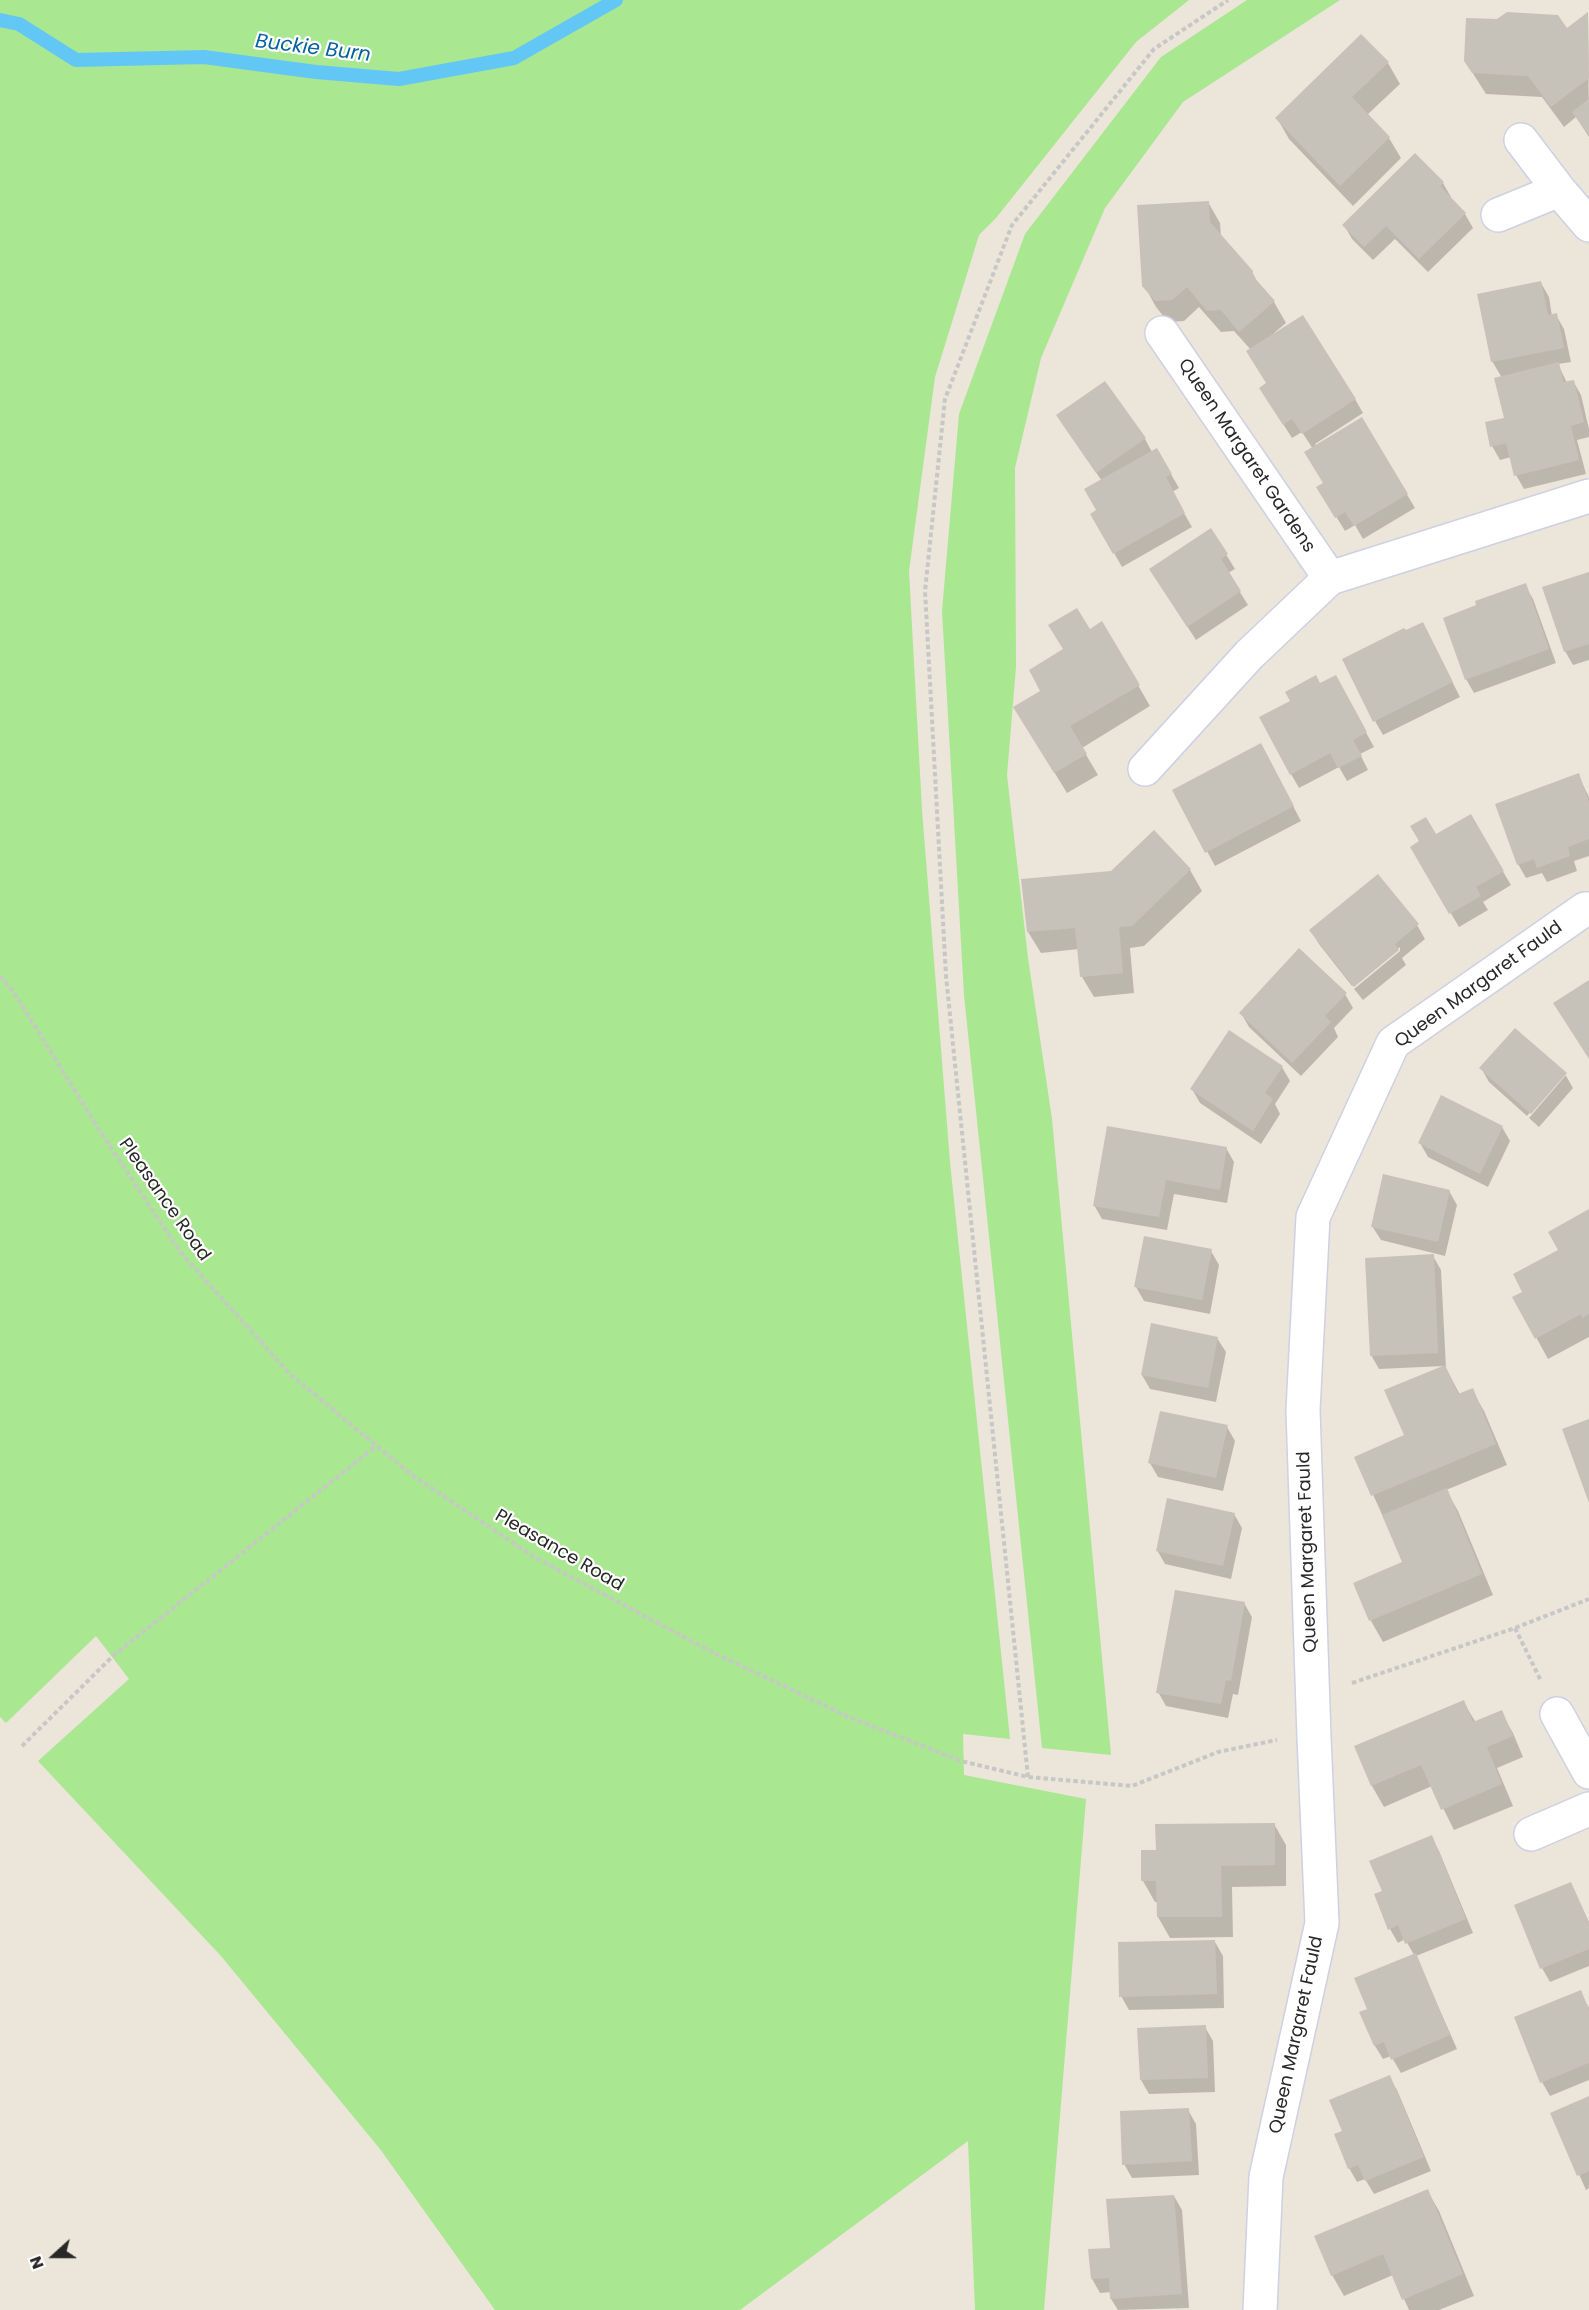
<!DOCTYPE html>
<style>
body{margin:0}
#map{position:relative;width:1589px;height:2310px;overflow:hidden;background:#ece5d9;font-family:Poppins,sans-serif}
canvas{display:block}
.north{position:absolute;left:24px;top:2226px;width:60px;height:60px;-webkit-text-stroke:4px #fff;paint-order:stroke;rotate:249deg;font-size:16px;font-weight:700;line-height:24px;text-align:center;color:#282828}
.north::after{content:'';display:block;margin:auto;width:21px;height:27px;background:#282828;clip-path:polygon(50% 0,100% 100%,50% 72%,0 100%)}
</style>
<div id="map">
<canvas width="1589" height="2310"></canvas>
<div class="north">N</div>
</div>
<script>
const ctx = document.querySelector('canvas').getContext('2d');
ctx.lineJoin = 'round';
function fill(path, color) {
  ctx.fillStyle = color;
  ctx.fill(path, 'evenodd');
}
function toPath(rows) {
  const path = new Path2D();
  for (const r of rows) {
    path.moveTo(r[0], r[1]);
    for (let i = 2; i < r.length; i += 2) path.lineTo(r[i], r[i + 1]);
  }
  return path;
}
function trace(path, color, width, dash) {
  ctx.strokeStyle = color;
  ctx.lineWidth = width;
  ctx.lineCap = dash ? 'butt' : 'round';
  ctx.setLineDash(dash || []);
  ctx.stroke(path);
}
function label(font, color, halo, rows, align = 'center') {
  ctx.font = font + ' Poppins,sans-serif';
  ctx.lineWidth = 4.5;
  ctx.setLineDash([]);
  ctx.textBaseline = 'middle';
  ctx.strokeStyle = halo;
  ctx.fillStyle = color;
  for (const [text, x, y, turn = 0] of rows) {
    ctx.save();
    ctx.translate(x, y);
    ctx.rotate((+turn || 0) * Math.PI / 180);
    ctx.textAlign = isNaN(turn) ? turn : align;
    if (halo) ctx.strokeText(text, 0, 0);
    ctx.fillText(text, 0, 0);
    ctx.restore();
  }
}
const green = toPath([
 [0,0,1189,0,1136,42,996,218,979,235,935,377,909,571,922,810,950,1162,1010,1739,963,1734,964,1775,1086,1799,1044,2310,975,2310,968,2141,740,2310,495,2310,380,2149,221,1956,38,1761,129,1679,96,1636,6,1723,0,1717],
 [1247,0,1340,0,1183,102,1105,208,1041,358,1015,468,1016,667,1007,775,1028,958,1052,1119,1111,1755,1042,1748,964,995,942,611,959,414,1025,234,1161,57]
]);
const shadow = toPath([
 [1588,14,1589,137,1576,117,1564,127,1542,97,1486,94,1465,61,1567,30],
 [1361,36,1388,63,1400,84,1367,115,1389,138,1401,158,1353,206,1289,139,1277,118],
 [1415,155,1443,183,1451,197,1450,198,1465,214,1473,228,1428,272,1395,239,1373,260,1352,239,1344,225],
 [1208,202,1220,223,1221,237,1252,272,1259,285,1274,302,1286,323,1274,333,1355,399,1363,413,1315,444,1317,446,1362,419,1415,508,1363,539,1355,525,1345,531,1318,487,1325,483,1313,449,1302,432,1292,438,1269,402,1268,383,1251,350,1234,331,1221,332,1199,307,1184,321,1168,322,1156,307,1144,285],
 [1541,283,1549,297,1552,316,1556,315,1564,329,1571,362,1558,364,1567,383,1573,381,1581,395,1589,429,1589,437,1577,440,1586,474,1524,489,1516,475,1511,457,1500,460,1492,446,1505,419,1502,378,1492,361],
 [1066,429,1145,439,1152,452,1157,450,1179,488,1172,492,1192,527,1122,567,1092,514,1098,511,1102,481],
 [1211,530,1235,569,1228,573,1248,605,1196,640,1151,570],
 [1589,573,1589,660,1573,665,1565,651],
 [1525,585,1533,599,1556,663,1474,693,1466,679],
 [1102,623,1150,706,1082,748,1098,775,1067,793,1027,728,1042,691,1065,650],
 [1430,638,1460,697,1383,735,1375,721],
 [1320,685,1343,691,1374,747,1360,754,1368,770,1347,781,1339,767,1299,788,1291,774],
 [1268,759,1301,821,1215,866,1174,790],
 [1578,775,1589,797,1589,856,1574,861,1577,871,1547,882,1542,873,1526,878,1518,864],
 [1470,816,1511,885,1483,902,1488,910,1459,927,1412,848],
 [1154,832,1190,870,1202,891,1144,946,1130,948,1134,993,1094,997,1082,977,1079,949,1041,953,1028,932,1023,881,1112,872],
 [1417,925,1425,939,1402,958,1406,965,1363,1000,1354,989,1400,951,1400,947,1352,986,1319,944,1311,931],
 [1345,994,1353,1008,1334,1028,1338,1037,1301,1076,1249,1027,1241,1013],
 [1282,1067,1290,1081,1275,1104,1280,1114,1261,1144,1200,1103,1192,1089],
 [1481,1068,1565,1074,1573,1088,1539,1127,1529,1118,1566,1075,1562,1075,1527,1116,1489,1082],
 [1502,1127,1510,1141,1488,1187,1428,1157,1420,1143],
 [1226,1148,1234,1162,1227,1203,1174,1194,1167,1230,1102,1219,1094,1205],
 [1449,1191,1457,1205,1445,1256,1381,1240,1372,1226],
 [1589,1211,1589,1337,1548,1359,1514,1297,1524,1292,1560,1251],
 [1211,1251,1219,1265,1210,1314,1144,1301,1136,1287],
 [1433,1256,1441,1270,1446,1368,1460,1395,1472,1390,1484,1411,1507,1465,1446,1490,1458,1511,1493,1595,1383,1642,1371,1621,1355,1583,1404,1563,1356,1457,1406,1436,1444,1366,1379,1369,1371,1355],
 [1217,1338,1226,1352,1216,1402,1150,1389,1142,1375],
 [1227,1427,1235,1441,1223,1491,1158,1477,1150,1463],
 [1234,1514,1242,1528,1231,1579,1165,1564,1157,1550],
 [1244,1603,1252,1617,1238,1695,1233,1694,1228,1718,1166,1706,1158,1692],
 [1463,1701,1476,1723,1501,1712,1513,1733,1523,1757,1497,1768,1513,1806,1454,1830,1432,1786,1384,1807,1372,1786,1356,1747],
 [1274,1824,1286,1845,1286,1886,1232,1887,1233,1937,1170,1938,1158,1917,1158,1902,1155,1902,1143,1881,1157,1851],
 [1431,1837,1439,1851,1473,1933,1416,1956,1457,2049,1401,2073,1391,2056,1383,2059,1375,2046,1369,2010,1414,1955,1405,1939,1398,1943,1390,1929],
 [1571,1883,1589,1922,1589,1966,1550,1982,1542,1968],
 [1215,1942,1223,1956,1224,2008,1129,2010,1121,1996],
 [1580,1991,1589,2008,1589,2080,1550,2096,1542,2082],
 [1205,2027,1213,2041,1215,2092,1149,2094,1141,2080,1139,2029],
 [1389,2077,1397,2090,1431,2171,1374,2194,1365,2179,1357,2182,1349,2168,1344,2132],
 [1589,2098,1589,2188,1586,2190,1552,2114],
 [1188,2110,1196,2124,1199,2175,1132,2178,1124,2164],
 [1427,2190,1439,2211,1474,2296,1439,2310,1409,2310,1393,2275,1344,2296,1332,2275],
 [1174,2196,1182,2210,1189,2308,1118,2310,1111,2299,1111,2292,1100,2293,1092,2279,1112,2249]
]);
const stream = toPath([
 [0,20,19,24,76,60,204,57,316,72,399,79,514,58,616,0]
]);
const building = toPath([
 [1507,12,1558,15,1567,28,1588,12,1589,78,1551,107,1528,76,1472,73,1464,61,1466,18,1497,19],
 [1361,34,1389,62,1352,97,1390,137,1340,186,1275,118],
 [1589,99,1589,135,1572,112],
 [1415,153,1444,182,1440,186,1466,213,1419,259,1386,226,1364,247,1342,225],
 [1209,201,1210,222,1253,271,1253,276,1275,301,1239,332,1221,310,1207,311,1187,287,1172,300,1155,301,1142,286,1137,205],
 [1541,281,1548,315,1557,313,1564,348,1491,362,1477,294],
 [1303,315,1356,399,1302,434,1292,419,1283,425,1259,388,1266,383,1246,351],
 [1559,362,1563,382,1574,380,1584,422,1571,426,1579,460,1514,476,1506,443,1490,447,1485,422,1504,418,1494,378],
 [1105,381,1146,438,1096,473,1056,415],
 [1362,417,1408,494,1354,526,1345,512,1335,518,1316,487,1323,483,1304,452],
 [1157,448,1172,474,1166,477,1185,513,1113,554,1090,514,1096,510,1084,489],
 [1211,528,1228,554,1221,559,1241,591,1187,627,1149,569],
 [1589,572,1589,644,1564,652,1542,587],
 [1526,583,1549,649,1465,680,1443,618,1476,605,1475,601],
 [1077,608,1090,629,1102,621,1140,685,1070,726,1087,754,1054,773,1013,707,1040,691,1029,670,1063,649,1048,625],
 [1423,622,1453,682,1373,722,1342,659,1404,628,1406,630],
 [1316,675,1320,683,1336,675,1367,732,1353,740,1362,756,1338,768,1330,753,1290,775,1259,717,1290,701,1285,692],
 [1261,743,1294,806,1205,853,1172,790],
 [1579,773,1589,802,1589,839,1568,847,1570,856,1537,868,1534,859,1517,865,1495,804],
 [1471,814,1504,871,1476,887,1481,896,1449,914,1410,847,1419,841,1410,826,1426,817,1436,834],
 [1154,830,1191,869,1132,926,1119,927,1123,973,1080,977,1075,928,1027,932,1021,879,1111,871],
 [1378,874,1419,924,1395,944,1399,950,1354,987,1309,930],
 [1299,948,1347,993,1325,1016,1331,1022,1292,1063,1239,1013],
 [1589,980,1589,1059,1553,1003],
 [1515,1028,1567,1073,1531,1114,1479,1068],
 [1229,1030,1283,1066,1265,1093,1273,1099,1253,1131,1190,1089],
 [1441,1095,1503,1126,1480,1174,1418,1143],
 [1107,1126,1227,1147,1220,1190,1166,1180,1159,1217,1093,1206],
 [1383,1174,1450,1190,1438,1242,1371,1227],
 [1589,1209,1589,1314,1582,1318,1581,1314,1535,1339,1512,1297,1522,1292,1513,1274,1558,1250,1548,1232],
 [1144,1236,1212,1249,1202,1300,1134,1287],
 [1434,1254,1438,1353,1370,1356,1365,1258],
 [1151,1323,1218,1337,1208,1388,1141,1375],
 [1445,1365,1458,1394,1473,1388,1496,1444,1371,1496,1354,1457,1404,1435,1384,1390],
 [1160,1411,1228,1425,1216,1478,1148,1463],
 [1589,1419,1589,1503,1562,1429],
 [1447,1488,1482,1574,1369,1621,1353,1583,1402,1562,1382,1515],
 [1167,1498,1235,1513,1223,1566,1156,1551],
 [1175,1590,1245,1602,1231,1681,1226,1680,1221,1704,1156,1693],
 [1464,1700,1473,1722,1502,1710,1513,1736,1487,1747,1502,1784,1441,1810,1421,1765,1371,1786,1354,1746],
 [1275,1823,1275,1865,1221,1866,1222,1917,1157,1917,1156,1881,1141,1881,1141,1850,1156,1850,1155,1824],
 [1432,1835,1466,1919,1405,1944,1398,1925,1388,1930,1374,1894,1382,1891,1369,1861],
 [1571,1882,1589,1923,1589,1949,1540,1969,1514,1905],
 [1215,1940,1217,1994,1119,1997,1118,1942],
 [1416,1953,1450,2035,1391,2060,1384,2042,1374,2046,1359,2012,1367,2009,1354,1978],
 [1581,1990,1589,2010,1589,2063,1540,2083,1514,2017],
 [1206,2025,1208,2078,1140,2080,1137,2028],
 [1390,2075,1424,2157,1365,2181,1358,2165,1348,2169,1334,2134,1342,2131,1329,2100],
 [1589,2096,1589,2171,1577,2176,1550,2113],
 [1189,2108,1192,2161,1122,2165,1120,2111],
 [1428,2189,1463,2274,1402,2300,1383,2254,1331,2276,1314,2236],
 [1174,2195,1182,2294,1110,2299,1109,2278,1091,2279,1088,2249,1110,2248,1106,2199]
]);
const path = toPath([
 [0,976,13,991,98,1128,180,1252,290,1374,412,1475,534,1557,714,1653,849,1717,961,1761,1028,1777,1132,1786,1218,1752,1277,1740],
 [1515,1628,1541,1681],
 [1352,1683,1515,1628,1589,1599],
 [22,1746,113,1656,376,1446],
 [1028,1777,946,976,925,591,945,399,1012,225,1154,49,1228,0]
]);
const minor = toPath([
 [1521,140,1559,190,1589,225],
 [1498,215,1559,190],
 [1162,333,1330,578],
 [1145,769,1249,655,1330,578,1589,496],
 [1557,1714,1589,1772],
 [1531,1834,1589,1809],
 [1260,2310,1266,2177,1322,1923,1314,1737,1303,1410,1313,1217,1393,1043,1585,909,1589,909]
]);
const streetNames = [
 ["Queen Margaret Gardens",1246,456,56],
 ["Queen Margaret Fauld",1479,985,-36],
 ["Pleasance Road",164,1200,55],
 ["Pleasance Road",559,1551,30],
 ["Queen Margaret Fauld",1308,1552,-92],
 ["Queen Margaret Fauld",1297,2035,-78]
];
const waterNames = [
 ["Buckie Burn",313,49,7]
];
fill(green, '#a9e791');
fill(shadow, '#0003');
trace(stream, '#63c7f6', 14);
fill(building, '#c7c2b9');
trace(minor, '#ced1e3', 36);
trace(path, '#c7c7c7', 4, [4.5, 3]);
trace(minor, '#fff', 33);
label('18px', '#282828', '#fff', streetNames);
label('italic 20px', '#0461a1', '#fff', waterNames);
</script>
